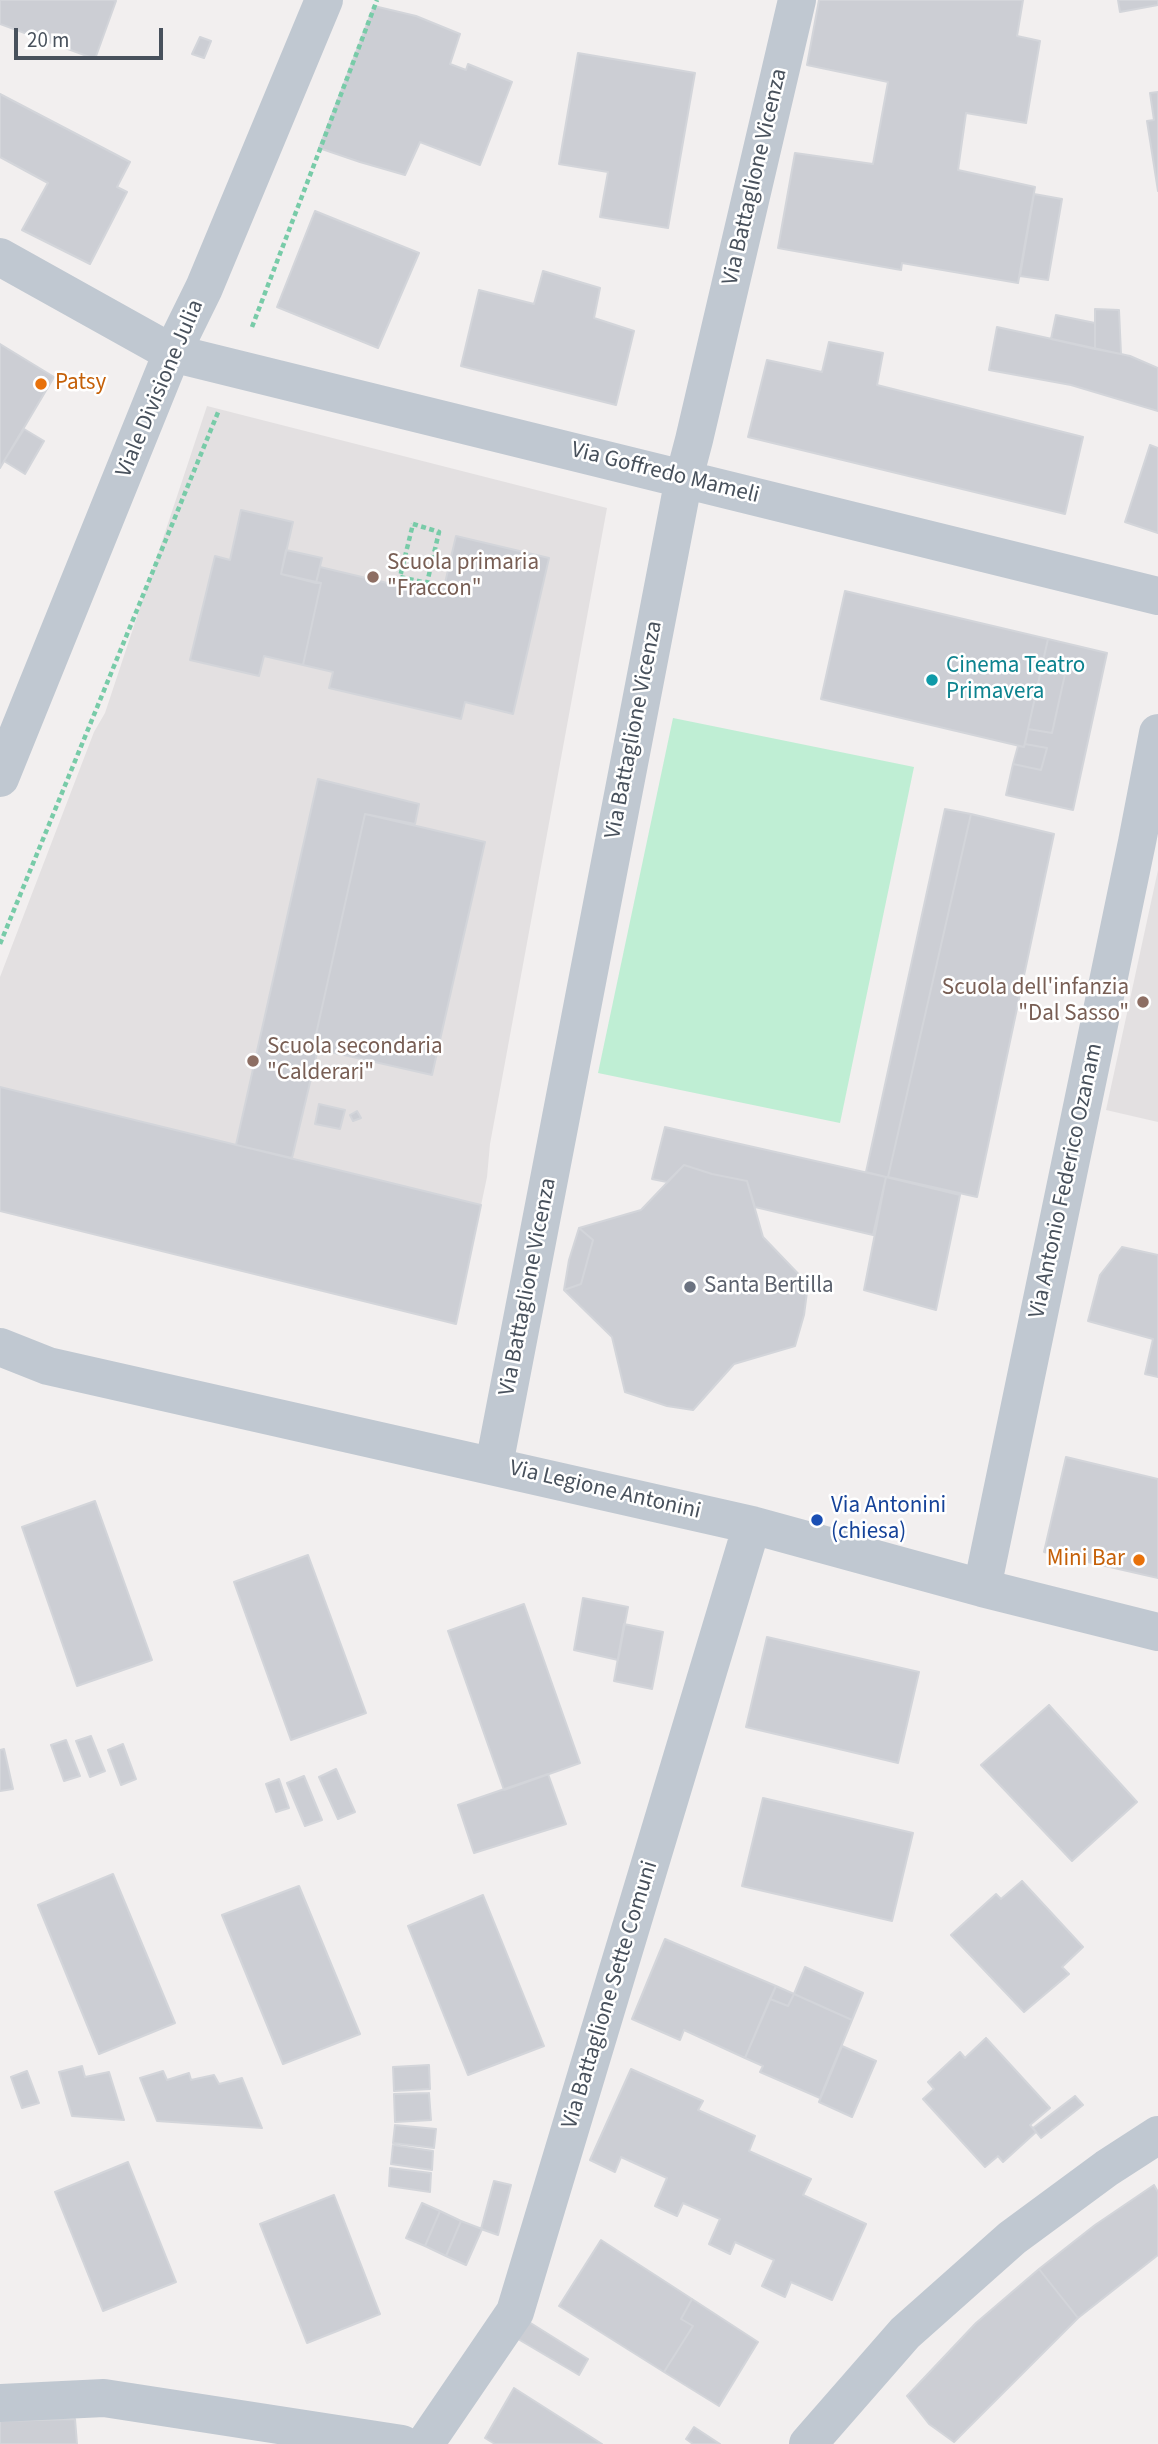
<!DOCTYPE html>
<style>
body{margin:0}
#map{position:relative;width:1158px;height:2444px;overflow:hidden;background:#f2efef;font-family:"Source Sans 3",sans-serif}
canvas{display:block}
.scale{position:absolute;left:14px;top:28px;width:149px;height:32px;box-sizing:border-box;border:4px solid #48515c;border-top:0;padding-left:9px;font-size:21px;line-height:24px;white-space:nowrap;color:#48515c;-webkit-text-stroke:5px #fff;paint-order:stroke}
</style>
<div id="map">
<canvas width="1158" height="2444"></canvas>
<div class="scale">20 m</div>
</div>
<script>
const ctx = document.querySelector('canvas').getContext('2d');
ctx.lineJoin = 'round';
function fill(path, color) {
  ctx.fillStyle = color;
  ctx.fill(path, 'evenodd');
}
function toPath(rows) {
  const path = new Path2D();
  for (const r of rows) {
    path.moveTo(r[0], r[1]);
    for (let i = 2; i < r.length; i += 2) path.lineTo(r[i], r[i + 1]);
  }
  return path;
}
function trace(path, color, width, dash) {
  ctx.strokeStyle = color;
  ctx.lineWidth = width;
  ctx.lineCap = dash ? 'butt' : 'round';
  ctx.setLineDash(dash || []);
  ctx.stroke(path);
}
function label(font, color, halo, rows, align = 'center') {
  ctx.font = font + ' "Source Sans 3",sans-serif';
  ctx.lineWidth = 5;
  ctx.setLineDash([]);
  ctx.textBaseline = 'middle';
  ctx.strokeStyle = halo;
  ctx.fillStyle = color;
  for (const [text, x, y, turn = 0] of rows) {
    ctx.save();
    ctx.translate(x, y);
    ctx.rotate((+turn || 0) * Math.PI / 180);
    ctx.textAlign = isNaN(turn) ? turn : align;
    if (halo) ctx.strokeText(text, 0, 0);
    ctx.fillText(text, 0, 0);
    ctx.restore();
  }
}
const education = toPath([
 [207,406,607,508,490,1144,487,1177,456,1324,0,1211,0,977,94,732,105,713],
 [1158,870,1158,1122,1106,1110]
]);
const green = toPath([
 [673,718,914,767,840,1123,598,1073]
]);
const building = toPath([
 [0,0,113,0,116,1,95,59,0,24,0,0],
 [819,0,1023,0,1017,36,1040,41,1026,123,966,113,958,170,1035,187,1018,283,902,263,901,270,778,248,795,153,873,164,888,82,807,65,819,0],
 [1118,0,1158,0,1158,5,1120,12,1118,0],
 [374,6,416,16,460,34,450,64,466,70,468,64,512,82,480,165,420,142,405,175,360,162,319,148,374,6],
 [200,37,211,41,204,58,192,54,200,37],
 [578,53,695,73,668,228,600,217,608,172,559,164,578,53],
 [1158,92,1158,191,1147,121,1154,120,1150,93,1158,92],
 [0,94,130,162,117,187,127,192,90,264,22,230,48,183,0,157,0,94],
 [1034,194,1062,199,1048,280,1020,276,1034,194],
 [315,211,419,253,378,348,277,307,315,211],
 [543,271,600,288,594,318,634,331,616,405,461,366,479,290,534,304,543,271],
 [1095,309,1119,310,1121,354,1095,349,1095,309],
 [1056,315,1095,323,1095,349,1051,339,1056,315],
 [997,327,1130,356,1158,368,1158,411,1071,385,989,370,997,327],
 [829,342,883,353,877,385,1083,437,1065,514,748,437,767,360,822,372,829,342],
 [0,344,54,377,0,468,0,344],
 [24,429,44,441,25,474,4,461,24,429],
 [1150,445,1158,448,1158,533,1125,522,1150,445],
 [241,510,293,522,281,574,321,583,303,665,264,656,259,676,190,660,215,556,230,560,241,510],
 [456,536,549,558,513,714,465,702,461,719,329,688,333,672,303,665,321,583,316,583,320,567,442,596,456,536],
 [286,550,322,558,316,583,281,574,286,550],
 [400,577,444,588,442,596,398,586,400,577],
 [845,591,1048,639,1024,747,821,699,845,591],
 [1048,639,1107,653,1073,810,1006,795,1013,764,1041,770,1047,748,1025,744,1028,729,1052,733,1067,665,1043,661,1048,639],
 [1043,661,1067,665,1052,733,1028,729,1043,661],
 [1025,744,1047,748,1041,770,1013,764,1018,746,1024,747,1025,744],
 [318,779,419,804,415,824,365,814,313,1048,318,1049,292,1158,236,1145,318,779],
 [945,809,971,814,888,1177,886,1177,866,1172,945,809],
 [365,814,485,842,432,1075,313,1048,365,814],
 [971,814,1054,834,977,1197,888,1177,971,814],
 [0,1087,481,1205,456,1324,0,1211,0,1087],
 [319,1104,345,1110,340,1129,315,1124,319,1104],
 [357,1111,361,1118,353,1121,350,1115,357,1111],
 [665,1127,886,1177,873,1235,755,1207,747,1181,712,1174,684,1165,667,1182,652,1179,665,1127],
 [684,1165,712,1174,747,1181,763,1237,808,1284,804,1315,795,1346,734,1364,693,1410,667,1406,625,1392,612,1337,564,1290,581,1284,593,1240,579,1228,641,1210,684,1165],
 [886,1177,960,1195,936,1310,864,1290,886,1177],
 [579,1228,593,1240,581,1284,564,1290,569,1260,579,1228],
 [1122,1247,1158,1255,1158,1377,1145,1374,1153,1339,1088,1321,1100,1275,1122,1247],
 [1066,1457,1158,1479,1158,1578,1044,1552,1066,1457],
 [95,1501,152,1660,77,1686,22,1527,95,1501],
 [308,1555,366,1713,291,1740,234,1582,308,1555],
 [583,1598,628,1607,618,1660,574,1650,583,1598],
 [524,1604,580,1763,504,1790,448,1631,524,1604],
 [624,1624,663,1632,652,1689,614,1681,624,1624],
 [767,1637,919,1672,898,1763,746,1727,767,1637],
 [1049,1705,1137,1802,1072,1861,981,1765,1049,1705],
 [91,1736,105,1771,90,1777,76,1741,91,1736],
 [66,1740,80,1776,64,1781,51,1745,66,1740],
 [123,1744,136,1779,121,1785,108,1750,123,1744],
 [4,1749,13,1789,0,1791,0,1750,4,1749],
 [336,1769,355,1812,338,1819,319,1777,336,1769],
 [548,1774,566,1824,474,1853,458,1805,548,1774],
 [304,1776,322,1820,305,1826,287,1783,304,1776],
 [279,1779,289,1808,276,1812,266,1784,279,1779],
 [763,1798,913,1833,892,1921,742,1886,763,1798],
 [113,1874,175,2023,99,2054,38,1905,113,1874],
 [1022,1881,1083,1947,1062,1967,1069,1974,1024,2012,951,1935,996,1894,1001,1899,1022,1881],
 [299,1886,360,2034,283,2064,222,1915,299,1886],
 [483,1895,544,2046,468,2075,408,1926,483,1895],
 [665,1939,776,1986,745,2058,684,2030,680,2040,632,2019,665,1939],
 [805,1967,863,1993,852,2020,794,1994,805,1967],
 [776,1986,794,1994,788,2006,770,1999,776,1986],
 [794,1994,852,2020,820,2098,760,2072,763,2066,745,2058,770,1999,788,2006,794,1994],
 [986,2038,1050,2108,1030,2125,1036,2132,1003,2162,998,2156,985,2167,923,2099,934,2089,928,2082,960,2052,965,2058,986,2038],
 [842,2046,876,2061,852,2117,819,2102,842,2046],
 [429,2065,430,2089,394,2091,393,2067,429,2065],
 [82,2066,85,2077,109,2072,124,2120,72,2116,59,2072,82,2066],
 [631,2069,703,2101,698,2110,755,2136,749,2151,811,2179,803,2195,866,2224,832,2300,791,2282,785,2297,762,2286,774,2260,735,2242,730,2254,709,2244,720,2219,683,2203,677,2216,655,2206,667,2178,621,2157,615,2172,590,2160,631,2069],
 [27,2071,39,2103,22,2108,11,2077,27,2071],
 [163,2071,167,2080,189,2073,191,2080,214,2075,219,2084,242,2078,262,2128,157,2121,140,2078,163,2071],
 [429,2093,431,2120,395,2122,394,2094,429,2093],
 [1075,2096,1083,2105,1041,2138,1033,2128,1075,2096],
 [395,2125,436,2129,434,2148,393,2143,395,2125],
 [393,2145,433,2151,432,2170,391,2164,393,2145],
 [128,2162,176,2282,103,2311,55,2192,128,2162],
 [390,2168,431,2173,430,2192,389,2186,390,2168],
 [494,2181,511,2185,498,2235,481,2229,494,2181],
 [1154,2185,1158,2192,1158,2255,1078,2318,1039,2269,1095,2225,1154,2185],
 [334,2195,380,2314,307,2343,260,2224,334,2195],
 [422,2203,440,2211,425,2246,406,2238,422,2203],
 [440,2211,461,2221,446,2256,425,2246,440,2211],
 [461,2221,482,2229,466,2265,446,2256,461,2221],
 [601,2240,692,2299,681,2319,693,2326,664,2372,559,2306,601,2240],
 [1039,2269,1078,2318,954,2442,929,2424,907,2396,976,2323,1039,2269],
 [692,2299,758,2342,719,2406,664,2372,693,2326,681,2319,692,2299],
 [529,2322,588,2359,579,2375,518,2339,529,2322],
 [514,2388,602,2444,495,2444,485,2438,514,2388],
 [75,2419,77,2444,0,2444,0,2421,75,2419],
 [694,2427,720,2444,693,2444,686,2439,694,2427]
]);
const path = toPath([
 [252,327,377,0],
 [413,524,439,532,427,583,400,577,413,524],
 [0,944,219,410]
]);
const minor = toPath([
 [0,257,172,353,1158,596],
 [0,778,172,353,204,288,324,0],
 [0,1347,48,1366,752,1525,982,1588,1158,1632],
 [494,1465,684,478,694,440,797,0],
 [982,1588,1137,842,1158,733],
 [0,2403,104,2398,402,2444],
 [425,2444,515,2312,752,1525],
 [808,2444,905,2333,1012,2238,1107,2168,1158,2135]
]);
const markers = [
 [41,384,7,"#e8710a"],
 [373,577,7,"#8d6e63"],
 [932,680,7,"#0f9aa8"],
 [1143,1002,7,"#8d6e63"],
 [253,1061,7,"#8d6e63"],
 [690,1287,7,"#6b7280"],
 [817,1520,7,"#1a4fb4"],
 [1139,1560,7,"#e8710a"]
];
const streetNames = [
 ["Via Battaglione Vicenza",756,177,-77],
 ["Viale Divisione Julia",161,389,-67],
 ["Via Goffredo Mameli",665,474,14],
 ["Via Battaglione Vicenza",635,730,-79],
 ["Via Antonio Federico Ozanam",1067,1181,-78],
 ["Via Battaglione Vicenza",529,1287,-79],
 ["Via Legione Antonini",605,1491,13],
 ["Via Battaglione Sette Comuni",611,1995,-73]
];
const foodNames = [
 ["Patsy",55,384],
 ["Mini Bar",1125,1560,"right"]
];
const educationNames = [
 ["Scuola primaria",387,564],
 ["\"Fraccon\"",387,590],
 ["Scuola dell'infanzia",1129,989,"right"],
 ["\"Dal Sasso\"",1129,1015,"right"],
 ["Scuola secondaria",267,1048],
 ["\"Calderari\"",267,1074]
];
const cultureNames = [
 ["Cinema Teatro",946,667],
 ["Primavera",946,693]
];
const worshipNames = [
 ["Santa Bertilla",704,1287]
];
const transitNames = [
 ["Via Antonini",831,1507],
 ["(chiesa)",831,1533]
];
fill(education, '#e3e0e1');
fill(green, '#bfeed4');
fill(building, '#ccced4');
trace(building, '#d3d5da', 2);
trace(path, '#78cba8', 4.5, [5, 3.5]);
trace(minor, '#c0c8d1', 38);
for (const [x, y, r, color] of markers) {
  const dot = new Path2D();
  dot.arc(x, y, r, 0, 2 * Math.PI);
  ctx.fillStyle = color;
  ctx.fill(dot);
  trace(dot, '#fff', 2.5);
}
label('23px', '#48515c', '#fff', streetNames);
label('23px', '#c56008', '#fff', foodNames, 'left');
label('23px', '#785e54', '#fff', educationNames, 'left');
label('23px', '#0d838f', '#fff', cultureNames, 'left');
label('23px', '#5b616d', '#fff', worshipNames, 'left');
label('23px', '#164399', '#fff', transitNames, 'left');
</script>
